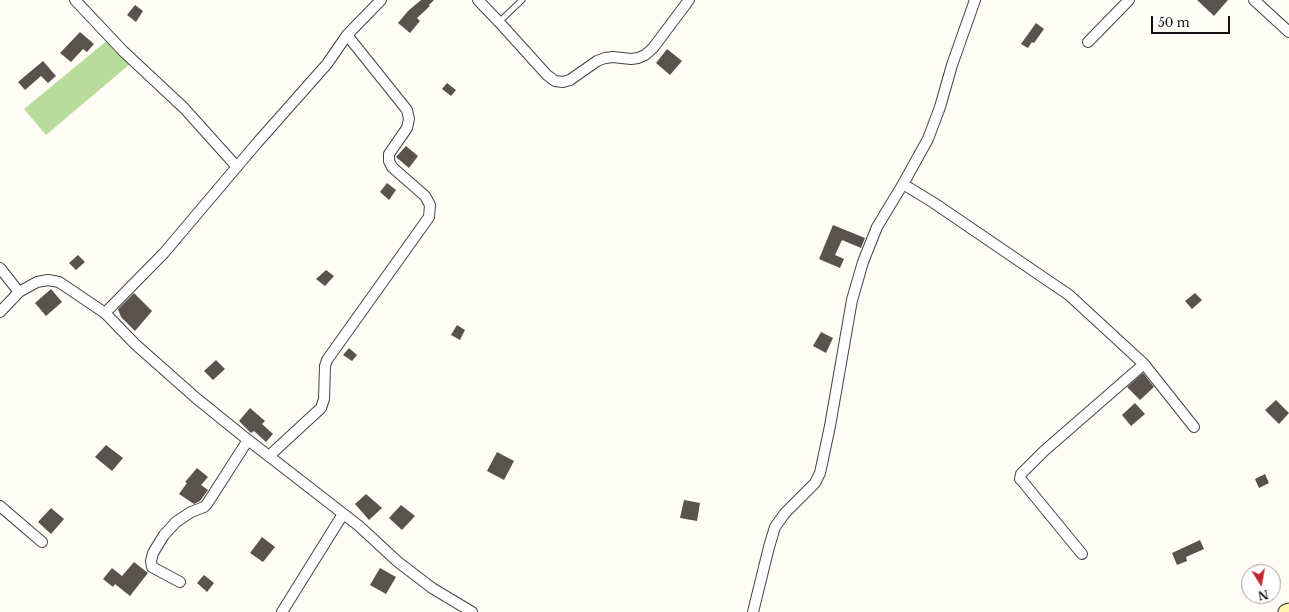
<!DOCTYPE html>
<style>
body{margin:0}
#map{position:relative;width:1289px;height:612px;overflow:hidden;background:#fffdf5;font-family:"Libre Baskerville",serif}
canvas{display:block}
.north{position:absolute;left:1241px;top:564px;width:40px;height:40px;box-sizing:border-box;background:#fff;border:1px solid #a0a0a0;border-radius:50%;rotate:169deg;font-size:11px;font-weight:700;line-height:16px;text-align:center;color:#111}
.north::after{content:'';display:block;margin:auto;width:14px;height:18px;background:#c4262e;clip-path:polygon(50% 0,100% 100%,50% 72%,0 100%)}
.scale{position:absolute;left:1151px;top:16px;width:79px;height:18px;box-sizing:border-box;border:2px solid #111;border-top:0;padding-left:5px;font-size:12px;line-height:14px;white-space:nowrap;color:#111;-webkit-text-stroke:3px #fff;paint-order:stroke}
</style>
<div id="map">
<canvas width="1289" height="612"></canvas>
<div class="north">N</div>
<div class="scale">50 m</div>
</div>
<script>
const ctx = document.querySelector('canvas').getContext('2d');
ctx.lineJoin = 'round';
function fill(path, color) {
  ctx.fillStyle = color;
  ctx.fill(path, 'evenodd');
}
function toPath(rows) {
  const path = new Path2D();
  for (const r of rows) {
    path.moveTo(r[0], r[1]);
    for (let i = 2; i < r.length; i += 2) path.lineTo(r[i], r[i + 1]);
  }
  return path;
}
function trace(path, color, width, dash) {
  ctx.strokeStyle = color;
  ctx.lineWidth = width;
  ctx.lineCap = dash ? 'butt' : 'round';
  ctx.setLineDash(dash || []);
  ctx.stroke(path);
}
const forest = toPath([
 [109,39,130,64,46,135,24,109]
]);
const building = toPath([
 [421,0,434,0,429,5,430,6,417,18,420,21,410,33,398,23,408,11],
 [1197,0,1228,0,1214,16],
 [135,5,143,11,136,22,127,15],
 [1036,23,1044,29,1034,43,1032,42,1028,48,1021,44],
 [80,32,94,44,87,52,83,49,71,62,60,53],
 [667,49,682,61,670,75,656,63],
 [43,61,56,76,48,83,41,76,25,90,18,82],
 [447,83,456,90,451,96,442,89],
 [406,146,418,156,409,168,396,157],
 [387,183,396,190,389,200,380,192],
 [833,225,865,238,861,248,842,240,835,255,844,259,840,268,819,259],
 [78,255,85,262,76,270,69,263],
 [326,270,334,276,325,286,316,279],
 [51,289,62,302,46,316,35,303],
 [134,293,152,311,135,331,121,317,118,309],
 [1195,293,1202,300,1192,309,1185,301],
 [457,325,465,330,460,340,451,335],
 [821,332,833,338,826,353,813,346],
 [349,348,357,355,352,361,343,355],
 [216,360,225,369,213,380,204,371],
 [1143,373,1154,387,1140,400,1127,387],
 [1276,400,1289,413,1279,424,1265,410],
 [1135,403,1145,414,1131,426,1122,415],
 [250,408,265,421,262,424,273,434,266,442,254,431,251,433,239,421],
 [106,445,123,458,112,471,95,457],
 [497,452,514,461,504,480,487,471],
 [197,468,208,477,201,485,208,490,200,501,194,504,179,494,187,483,185,482],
 [1265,474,1269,483,1259,488,1255,479],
 [366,494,382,508,369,520,355,504],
 [684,500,700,503,697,521,680,518],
 [401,505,415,516,402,530,389,518],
 [51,508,64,519,51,534,38,522],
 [262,537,275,547,263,562,250,553],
 [1200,540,1204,549,1186,557,1187,561,1177,565,1172,553],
 [134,562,148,573,130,596,115,584,113,587,103,579,112,568,122,576],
 [380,568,396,577,386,594,370,585],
 [204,575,214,583,207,592,197,583]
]);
const service = toPath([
 [499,22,522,0]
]);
const minor = toPath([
 [75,0,123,51,184,108,237,167],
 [478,0,499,22,547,75,555,81,563,82,570,80,597,61,605,58,613,57,631,59,638,58,645,55,653,48,689,0],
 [1254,0,1289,32],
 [1088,42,1129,0],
 [903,184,934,203,1069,295,1144,364,1194,427],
 [0,268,19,292],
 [0,312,19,292,37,282,48,280,59,282,105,313,135,344,196,398,243,436,359,526,398,562,432,588,472,612],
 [105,313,164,253,257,143,327,64,347,35,381,0],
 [269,456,321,408,324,399,325,366,327,360,429,217,430,205,425,196,392,167,389,161,389,154,407,128,409,119,407,110,347,35],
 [0,506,42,542],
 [1082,554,1023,482,1020,479,1021,474,1044,451,1144,364],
 [180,582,152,567,151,561,153,553,164,535,176,522,191,512,204,507,207,504,248,440],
 [282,612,343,514],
 [753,612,769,547,775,527,785,513,815,483,820,473,830,426,852,300,863,262,877,227,903,184,928,139,940,107,952,65,975,0]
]);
const secondary = toPath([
 [1286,612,1289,611]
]);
fill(forest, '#b9dc9c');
fill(building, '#5a524d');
trace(service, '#444', 7);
trace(minor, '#444', 12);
trace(secondary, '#333', 17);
trace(service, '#fff', 5);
trace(minor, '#fff', 10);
trace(secondary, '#fff6b0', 15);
</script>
